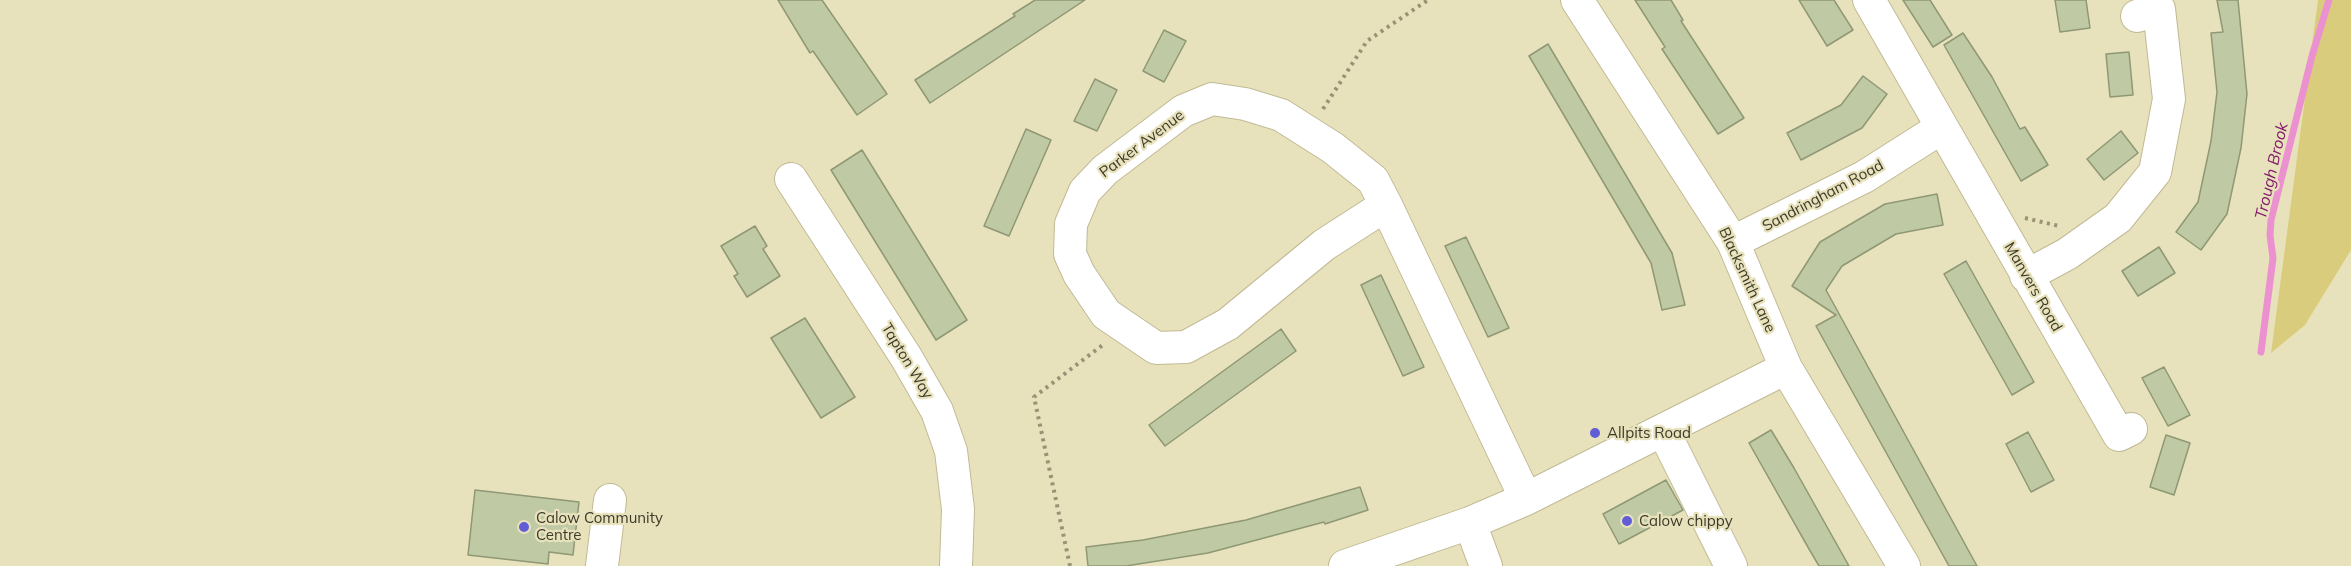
<!DOCTYPE html>
<style>
body{margin:0}
canvas{display:block;background:#e8e2bc}
</style>
<canvas width="2351" height="566"></canvas>
<script>
const ctx = document.querySelector('canvas').getContext('2d');
ctx.lineJoin = 'round';
function fill(path, color) {
  ctx.fillStyle = color;
  ctx.fill(path, 'evenodd');
}
function toPath(rows) {
  const path = new Path2D();
  for (const r of rows) {
    path.moveTo(r[0], r[1]);
    for (let i = 2; i < r.length; i += 2) path.lineTo(r[i], r[i + 1]);
  }
  return path;
}
function trace(path, color, width, dash) {
  ctx.strokeStyle = color;
  ctx.lineWidth = width;
  ctx.lineCap = dash ? 'butt' : 'round';
  ctx.setLineDash(dash || []);
  ctx.stroke(path);
}
function label(font, color, halo, rows, align = 'center') {
  ctx.font = font + ' Mulish,sans-serif';
  ctx.lineWidth = 4.5;
  ctx.setLineDash([]);
  ctx.textBaseline = 'middle';
  ctx.strokeStyle = halo;
  ctx.fillStyle = color;
  for (const [text, x, y, turn = 0] of rows) {
    ctx.save();
    ctx.translate(x, y);
    ctx.rotate((+turn || 0) * Math.PI / 180);
    ctx.textAlign = isNaN(turn) ? turn : align;
    if (halo) ctx.strokeText(text, 0, 0);
    ctx.fillText(text, 0, 0);
    ctx.restore();
  }
}
const green = toPath([
 [2318,0,2351,0,2351,250,2305,325,2271,353]
]);
const stream = toPath([
 [2261,352,2273,258,2270,235,2271,220,2312,56,2329,0]
]);
const building = toPath([
 [778,0,822,0,887,94,857,115,813,51,810,53,778,0],
 [1035,0,1085,0,930,103,915,80,1015,16,1013,14,1035,0],
 [1635,0,1671,0,1683,20,1681,21,1744,118,1718,134,1662,49,1665,47,1635,0],
 [1799,0,1834,0,1853,30,1827,46,1799,0],
 [1903,0,1930,0,1952,35,1933,47,1903,0],
 [2055,0,2086,0,2090,28,2060,32,2055,0],
 [2217,0,2238,0,2247,94,2241,148,2227,214,2201,250,2176,232,2198,202,2211,141,2217,92,2211,33,2223,32,2217,0],
 [1164,30,1186,41,1164,82,1143,71,1164,30],
 [1963,33,1992,77,2020,129,2025,127,2048,165,2021,181,1944,45,1963,33],
 [1548,44,1672,253,1685,305,1662,310,1651,263,1529,56,1548,44],
 [2129,52,2133,95,2110,97,2106,54,2129,52],
 [1863,76,1887,94,1862,128,1801,160,1787,133,1841,105,1863,76],
 [1095,79,1117,90,1097,131,1074,121,1095,79],
 [1026,129,1051,140,1009,236,984,226,1026,129],
 [2121,131,2138,153,2104,180,2087,159,2121,131],
 [862,150,967,320,936,340,831,170,862,150],
 [1937,194,1943,225,1896,234,1842,266,1826,290,1977,566,1949,566,1816,326,1836,315,1792,286,1820,242,1885,204,1937,194],
 [755,226,767,246,763,249,780,276,747,297,734,276,738,274,721,246,755,226],
 [1466,237,1509,328,1488,337,1445,246,1466,237],
 [2159,247,2175,273,2138,296,2122,271,2159,247],
 [1966,261,2034,382,2012,395,1944,274,1966,261],
 [1381,275,1424,367,1403,376,1361,285,1381,275],
 [805,318,855,397,821,418,771,338,805,318],
 [1281,329,1296,351,1165,446,1149,425,1281,329],
 [2164,367,2190,415,2168,426,2142,378,2164,367],
 [1771,430,1794,468,1849,566,1819,566,1809,549,1749,443,1771,430],
 [2028,432,2054,480,2031,492,2006,444,2028,432],
 [2166,435,2190,443,2174,495,2150,487,2166,435],
 [1666,480,1683,510,1619,544,1603,514,1666,480],
 [1360,487,1368,510,1325,524,1324,522,1208,553,1126,566,1088,566,1086,547,1143,540,1246,520,1360,487],
 [475,490,579,502,573,555,549,552,548,564,468,555,475,490]
]);
const path = toPath([
 [1323,109,1367,41,1428,0],
 [2025,218,2059,226],
 [1070,566,1034,397,1104,344]
]);
const minor = toPath([
 [1577,0,1733,242,1786,368,1904,566],
 [1869,0,2119,435,2131,429],
 [791,179,906,357,937,411,951,451,958,509,956,566],
 [1386,205,1324,245,1228,324,1186,347,1156,348,1106,314,1079,274,1070,254,1071,224,1085,191,1105,170,1183,111,1212,99,1245,104,1281,115,1333,148,1373,180,1386,205,1526,499],
 [1733,242,1864,177,1941,128],
 [2026,276,2067,254,2118,218,2155,172,2169,99,2159,9,2137,16],
 [1663,430,1731,566],
 [1470,523,1486,566],
 [602,566,610,500],
 [1345,566,1470,523,1526,499,1786,368]
]);
const markers = [
 [1595,433,6,"#605dd6"],
 [1627,521,6,"#605dd6"],
 [524,527,6,"#605dd6"]
];
const streetNames = [
 ["Parker Avenue",1142,144,-37],
 ["Sandringham Road",1823,196,-28],
 ["Blacksmith Lane",1747,280,65],
 ["Manvers Road",2033,287,60],
 ["Tapton Way",907,361,59]
];
const poiNames = [
 ["Allpits Road",1607,433],
 ["Calow Community",536,518],
 ["Centre",536,535],
 ["Calow chippy",1639,521]
];
const waterNames = [
 ["Trough Brook",2272,171,-77]
];
fill(green, '#dacc7d');
trace(stream, '#ec91cf', 7);
fill(building, '#bfc9a4');
trace(building, '#8f9875', 1.5);
trace(minor, '#c0ba95', 34);
trace(path, '#979377', 4, [3, 4.5]);
trace(minor, '#fff', 32);
for (const [x, y, r, color] of markers) {
  const dot = new Path2D();
  dot.arc(x, y, r, 0, 2 * Math.PI);
  ctx.fillStyle = color;
  ctx.fill(dot);
  trace(dot, '#e8e2bc', 2);
}
label('15px', '#3c3a2a', '#e8e2bc', streetNames);
label('15px', '#3c3a2a', '#e8e2bc', poiNames, 'left');
label('italic 16px', '#83196a', '#e8e2bc', waterNames);
</script>
